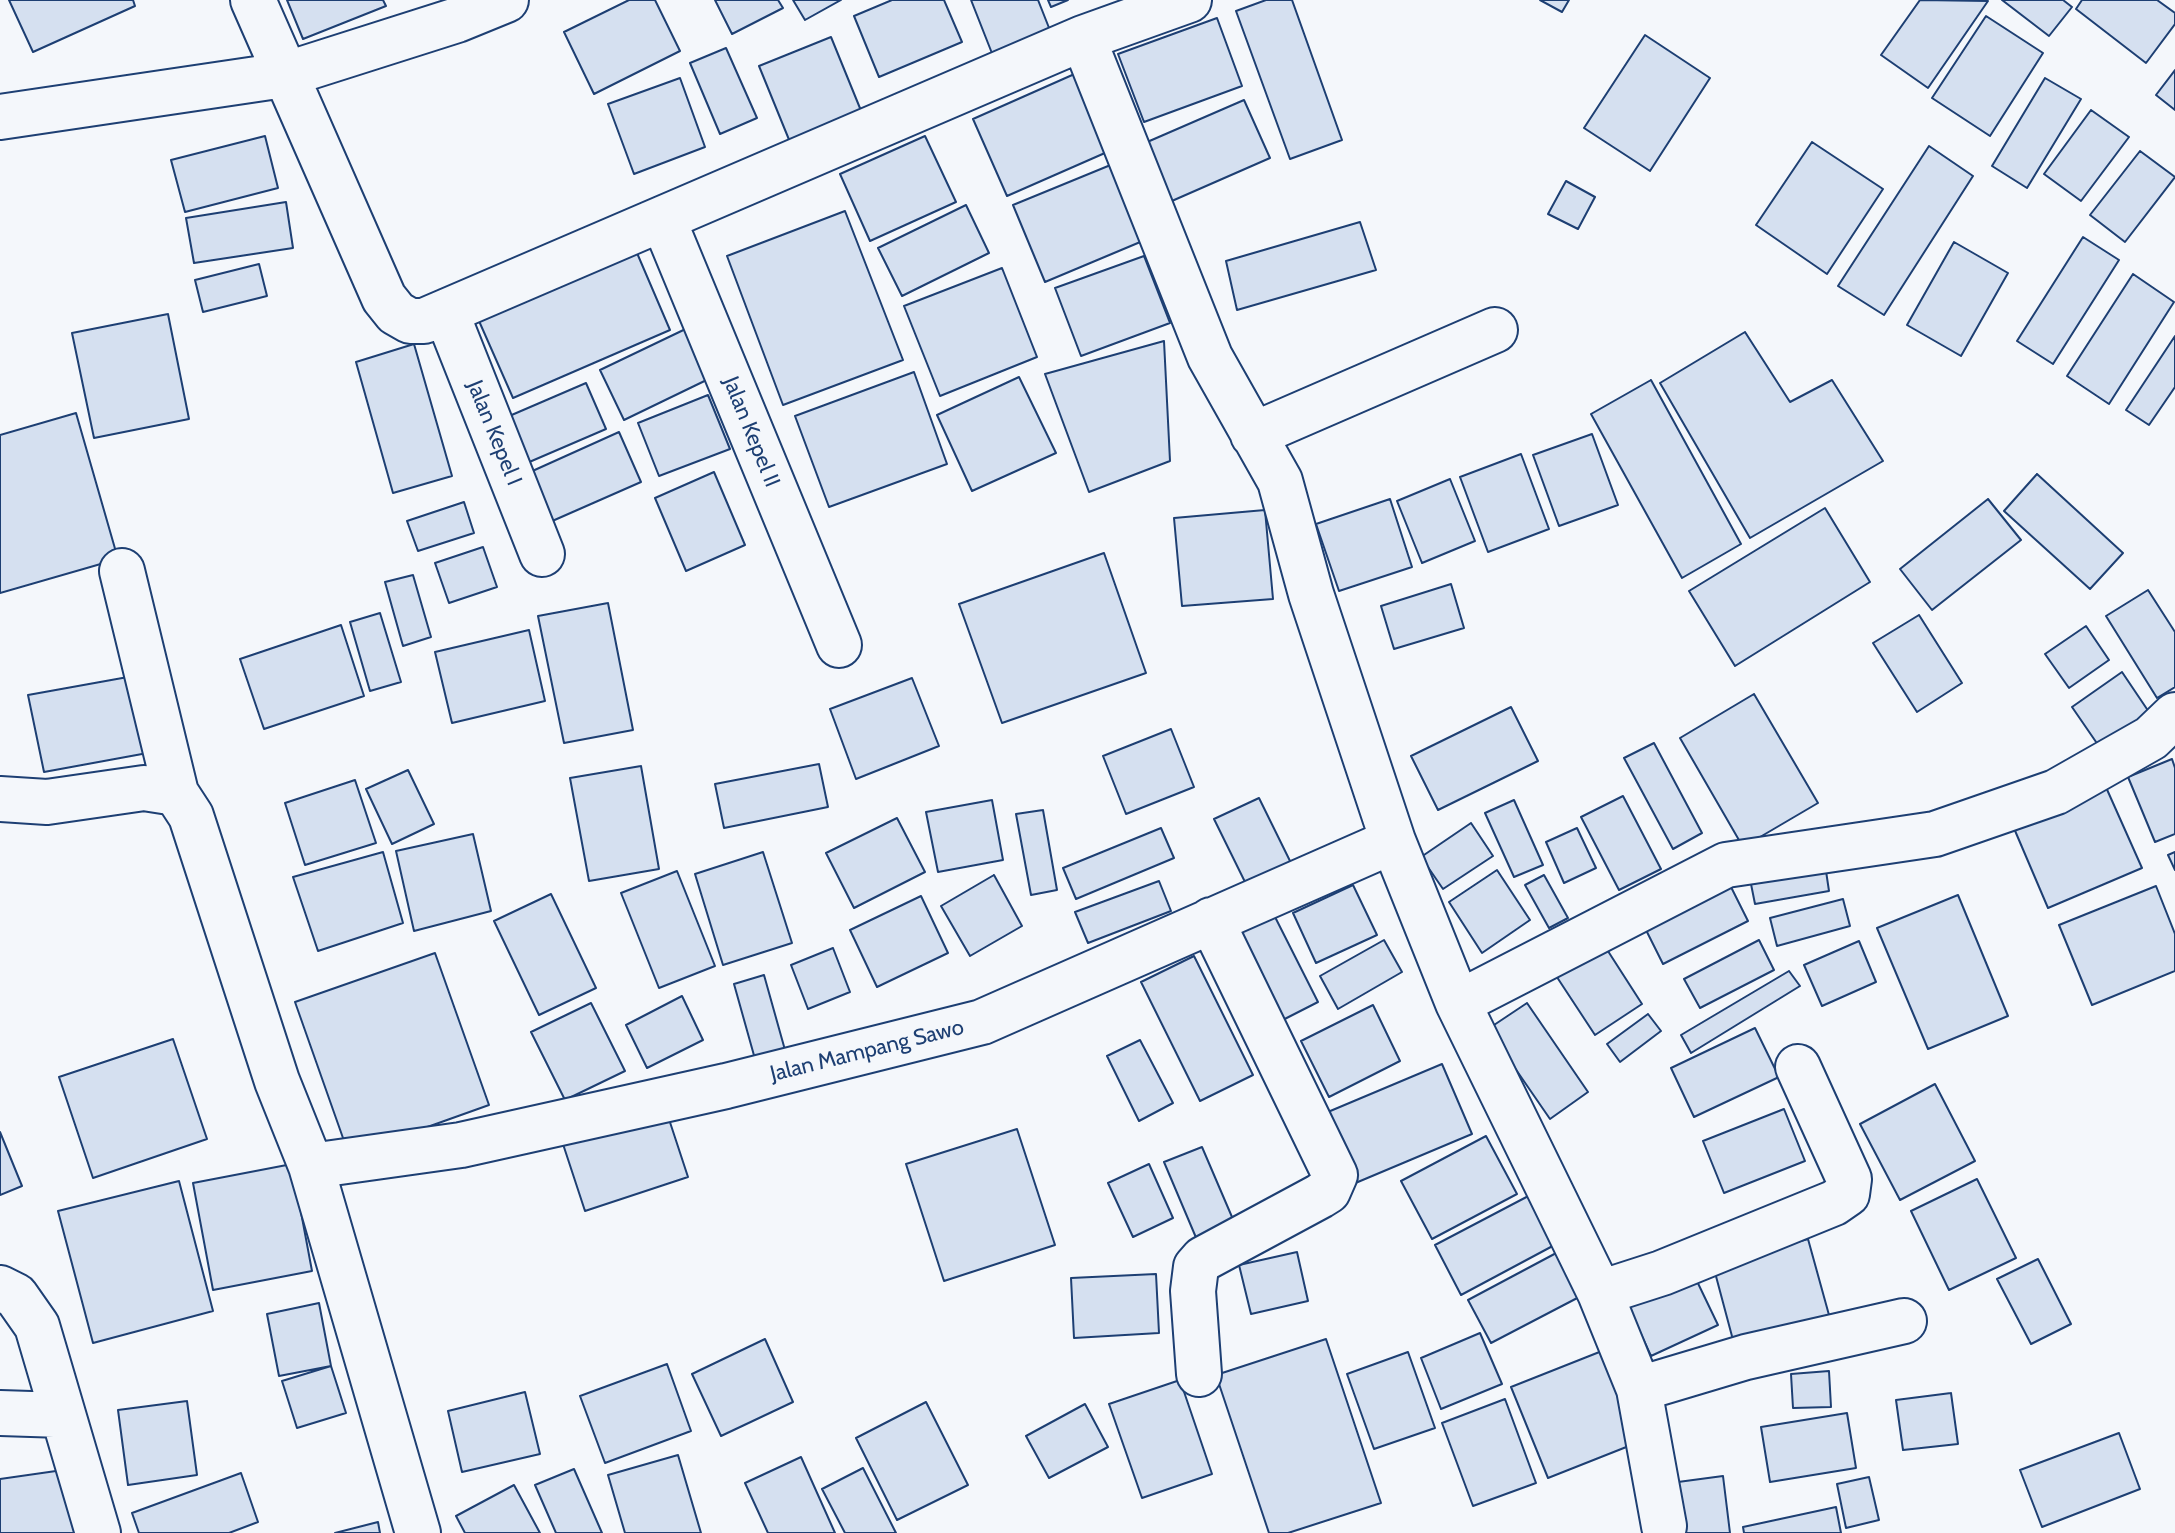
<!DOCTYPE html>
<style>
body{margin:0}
canvas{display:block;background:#f4f7fb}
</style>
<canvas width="2175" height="1533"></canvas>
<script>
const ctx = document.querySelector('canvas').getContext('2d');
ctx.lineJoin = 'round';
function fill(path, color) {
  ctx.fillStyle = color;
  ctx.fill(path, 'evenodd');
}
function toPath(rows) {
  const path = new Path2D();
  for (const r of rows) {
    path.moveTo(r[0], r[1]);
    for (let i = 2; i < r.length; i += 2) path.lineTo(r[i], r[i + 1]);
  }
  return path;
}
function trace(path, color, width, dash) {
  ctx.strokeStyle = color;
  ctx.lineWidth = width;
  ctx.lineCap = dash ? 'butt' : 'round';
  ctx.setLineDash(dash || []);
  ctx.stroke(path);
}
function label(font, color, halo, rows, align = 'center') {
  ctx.font = font + ' Cabin,sans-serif';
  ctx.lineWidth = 6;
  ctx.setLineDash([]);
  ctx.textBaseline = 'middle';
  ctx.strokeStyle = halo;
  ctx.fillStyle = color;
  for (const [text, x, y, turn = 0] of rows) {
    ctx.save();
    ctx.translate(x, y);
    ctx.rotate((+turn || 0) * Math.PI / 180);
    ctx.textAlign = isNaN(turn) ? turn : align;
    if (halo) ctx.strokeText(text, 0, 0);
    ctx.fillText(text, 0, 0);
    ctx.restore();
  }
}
const building = toPath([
 [9,0,133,0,135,6,33,52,9,0],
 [287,0,383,0,386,6,303,39,287,0],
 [629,0,655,0,680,51,594,94,564,32,629,0],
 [715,0,778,0,783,8,732,34,715,0],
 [793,0,841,0,805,20,793,0],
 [892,0,944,0,962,42,879,77,854,16,892,0],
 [971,0,1038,0,1055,43,997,66,971,0],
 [1048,0,1068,0,1051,7,1048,0],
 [1266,0,1292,0,1342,140,1290,159,1236,11,1266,0],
 [1540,0,1569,0,1562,12,1540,0],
 [1920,0,1988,1,1928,88,1881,55,1920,0],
 [2002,0,2063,0,2072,7,2049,36,2002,0],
 [2082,0,2157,0,2175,13,2175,24,2146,63,2076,9,2082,0],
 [1986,16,2043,53,1990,136,1932,98,1986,16],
 [1217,18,1242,86,1144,122,1118,54,1217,18],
 [1645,35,1710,78,1650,171,1584,128,1645,35],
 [831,37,864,118,792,147,759,66,831,37],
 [726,48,757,118,720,134,690,63,726,48],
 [2175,70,2175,110,2156,95,2175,70],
 [1079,72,1114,149,1007,196,973,119,1079,72],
 [680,78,705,147,634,174,608,104,680,78],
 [2045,78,2081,99,2027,188,1992,166,2045,78],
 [1244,100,1270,158,1165,204,1138,146,1244,100],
 [2091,110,2129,137,2081,201,2044,174,2091,110],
 [265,136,278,188,185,212,171,160,265,136],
 [925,136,956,202,870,241,840,174,925,136],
 [1812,142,1883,189,1827,274,1756,225,1812,142],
 [1929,146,1973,176,1884,315,1838,286,1929,146],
 [2140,151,2175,177,2125,242,2090,215,2140,151],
 [1113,164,1145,240,1045,282,1013,205,1113,164],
 [1566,181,1595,197,1578,229,1548,214,1566,181],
 [286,202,293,248,194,263,186,218,286,202],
 [966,205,989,253,902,296,878,248,966,205],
 [845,211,903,360,783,405,727,256,845,211],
 [1360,222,1376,270,1237,310,1226,261,1360,222],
 [2083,237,2119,260,2053,364,2017,341,2083,237],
 [1954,242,2008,273,1961,356,1907,325,1954,242],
 [637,253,670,330,513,398,479,321,637,253],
 [1144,256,1170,323,1081,356,1055,288,1144,256],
 [259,264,267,296,203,312,195,280,259,264],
 [1002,268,1037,357,940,396,904,306,1002,268],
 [2133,274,2174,302,2109,404,2067,376,2133,274],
 [168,314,189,419,94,438,72,333,168,314],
 [696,324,719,374,624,420,600,370,696,324],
 [1745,332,1790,402,1832,380,1883,461,1750,538,1660,383,1745,332],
 [2175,336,2175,387,2149,425,2126,410,2175,336],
 [1164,341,1170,461,1089,492,1045,374,1164,341],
 [414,344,452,476,393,493,356,362,414,344],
 [914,372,947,464,829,507,795,416,914,372],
 [1019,377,1056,453,972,491,937,415,1019,377],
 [1651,380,1741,544,1682,578,1591,414,1651,380],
 [586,383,606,429,527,463,507,417,586,383],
 [708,395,730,449,659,476,638,423,708,395],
 [76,413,118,559,0,593,0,435,76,413],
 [619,432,641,482,550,522,528,473,619,432],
 [1592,434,1618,505,1559,526,1533,455,1592,434],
 [1521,454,1549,529,1488,552,1460,477,1521,454],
 [714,472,745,545,686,571,655,498,714,472],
 [2037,474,2123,553,2090,589,2004,511,2037,474],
 [1450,479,1475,541,1422,563,1397,501,1450,479],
 [1390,499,1412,567,1339,591,1316,524,1390,499],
 [1988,499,2021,540,1932,610,1900,569,1988,499],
 [464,502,474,533,418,551,407,521,464,502],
 [1825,508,1870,582,1735,666,1689,591,1825,508],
 [1265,510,1273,599,1182,606,1174,518,1265,510],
 [483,547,497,587,449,603,435,563,483,547],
 [1104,553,1146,673,1002,723,959,604,1104,553],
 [413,575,431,637,403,646,385,582,413,575],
 [1451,584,1464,628,1394,649,1381,606,1451,584],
 [2148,590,2175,632,2175,687,2157,698,2106,616,2148,590],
 [608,603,633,730,564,743,538,616,608,603],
 [380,613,401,682,370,691,350,622,380,613],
 [1919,615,1962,683,1917,712,1873,643,1919,615],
 [341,625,364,696,264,729,240,659,341,625],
 [2086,626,2109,660,2069,688,2045,654,2086,626],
 [529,630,545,701,452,723,435,652,529,630],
 [2122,672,2155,721,2105,755,2072,707,2122,672],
 [139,675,153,752,44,772,28,695,139,675],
 [912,678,939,746,856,779,830,709,912,678],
 [1754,694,1818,803,1743,847,1680,738,1754,694],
 [1511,707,1538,761,1438,810,1411,756,1511,707],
 [1171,729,1194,787,1126,814,1103,756,1171,729],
 [1654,743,1702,833,1673,849,1624,758,1654,743],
 [2172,759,2175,768,2175,834,2155,842,2128,777,2172,759],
 [819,764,828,807,724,828,715,784,819,764],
 [641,766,659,869,589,881,570,778,641,766],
 [408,770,434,824,392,844,366,789,408,770],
 [355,780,376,843,305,865,285,803,355,780],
 [2105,785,2142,868,2048,908,2013,826,2105,785],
 [1623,796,1661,869,1619,890,1581,817,1623,796],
 [1259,798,1291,863,1246,884,1214,819,1259,798],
 [992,800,1003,860,938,872,926,812,992,800],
 [1514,800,1543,865,1514,877,1485,813,1514,800],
 [1043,810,1057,890,1031,895,1016,814,1043,810],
 [897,818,925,872,854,908,826,853,897,818],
 [1471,823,1493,856,1443,889,1421,857,1471,823],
 [1161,828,1174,858,1076,899,1063,868,1161,828],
 [1577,828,1596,868,1564,883,1546,842,1577,828],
 [473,834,491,911,414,931,396,851,473,834],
 [383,852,403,923,318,951,293,877,383,852],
 [763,852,792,943,723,965,695,874,763,852],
 [2175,852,2175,870,2168,855,2175,852],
 [1497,870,1530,920,1482,953,1449,902,1497,870],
 [677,871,715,966,659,988,621,893,677,871],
 [1826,871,1829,891,1755,904,1751,884,1826,871],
 [994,875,1022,926,970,956,941,906,994,875],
 [1544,875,1568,918,1549,928,1525,885,1544,875],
 [1159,881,1171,911,1088,943,1075,912,1159,881],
 [1353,885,1377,935,1316,963,1293,913,1353,885],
 [2156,886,2175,934,2175,971,2092,1005,2059,925,2156,886],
 [1731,887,1748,921,1663,964,1646,930,1731,887],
 [551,894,596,988,539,1015,494,921,551,894],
 [1958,895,2008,1016,1928,1049,1877,928,1958,895],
 [921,896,948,953,877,987,850,930,921,896],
 [1843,899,1850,926,1777,946,1770,918,1843,899],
 [1272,911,1318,1002,1269,1027,1223,936,1272,911],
 [1597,934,1642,1004,1595,1035,1549,965,1597,934],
 [1384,940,1402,972,1338,1009,1320,976,1384,940],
 [1759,940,1774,970,1700,1008,1684,979,1759,940],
 [1859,941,1876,982,1822,1006,1804,965,1859,941],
 [833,948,850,992,808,1009,791,965,833,948],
 [435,953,489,1105,349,1155,295,1002,435,953],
 [1194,956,1253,1075,1200,1101,1141,982,1194,956],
 [1789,971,1800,986,1691,1053,1681,1035,1789,971],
 [764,975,785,1050,755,1059,734,984,764,975],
 [682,996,703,1040,647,1068,626,1025,682,996],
 [591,1003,625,1071,565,1100,531,1032,591,1003],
 [1527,1003,1588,1092,1550,1119,1488,1029,1527,1003],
 [1373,1005,1400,1061,1329,1097,1301,1041,1373,1005],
 [1648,1014,1661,1031,1620,1062,1607,1044,1648,1014],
 [1755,1028,1779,1077,1694,1117,1671,1068,1755,1028],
 [173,1039,207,1139,93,1178,59,1077,173,1039],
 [1140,1040,1173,1103,1139,1121,1107,1056,1140,1040],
 [1442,1064,1472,1134,1346,1187,1316,1117,1442,1064],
 [1935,1084,1975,1161,1900,1200,1860,1124,1935,1084],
 [664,1104,688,1177,585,1211,561,1138,664,1104],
 [1784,1109,1805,1161,1724,1193,1703,1141,1784,1109],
 [1017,1129,1055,1245,944,1281,906,1164,1017,1129],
 [0,1132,22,1186,0,1195,0,1132],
 [1486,1136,1517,1194,1432,1239,1401,1181,1486,1136],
 [1202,1147,1238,1231,1200,1247,1164,1162,1202,1147],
 [292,1164,312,1271,213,1290,193,1183,292,1164],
 [1149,1164,1173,1218,1133,1237,1108,1183,1149,1164],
 [1977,1179,2016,1258,1949,1290,1911,1211,1977,1179],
 [179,1181,213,1311,93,1343,58,1211,179,1181],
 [1536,1192,1562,1241,1461,1295,1435,1245,1536,1192],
 [1808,1239,1829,1315,1733,1340,1713,1265,1808,1239],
 [1560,1251,1583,1295,1491,1343,1468,1300,1560,1251],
 [1297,1252,1308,1301,1251,1314,1239,1265,1297,1252],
 [2038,1259,2071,1324,2031,1344,1997,1279,2038,1259],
 [1156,1274,1159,1333,1074,1338,1071,1278,1156,1274],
 [1694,1275,1718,1325,1651,1356,1628,1306,1694,1275],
 [319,1303,331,1366,279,1376,267,1314,319,1303],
 [1480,1333,1502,1384,1441,1409,1421,1358,1480,1333],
 [765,1339,793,1402,721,1436,692,1374,765,1339],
 [1326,1339,1381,1503,1288,1533,1269,1533,1216,1375,1326,1339],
 [1607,1349,1644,1440,1548,1478,1511,1387,1607,1349],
 [1408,1352,1435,1428,1374,1449,1347,1374,1408,1352],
 [667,1364,691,1431,605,1463,580,1396,667,1364],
 [331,1366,346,1413,297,1428,282,1381,331,1366],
 [1829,1371,1831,1407,1793,1408,1791,1374,1829,1371],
 [1180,1380,1212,1474,1142,1498,1109,1404,1180,1380],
 [525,1392,540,1454,462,1472,448,1411,525,1392],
 [1951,1393,1958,1444,1903,1450,1896,1400,1951,1393],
 [1505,1399,1536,1483,1473,1506,1442,1423,1505,1399],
 [187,1401,197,1475,128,1485,118,1410,187,1401],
 [926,1402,968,1485,897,1520,856,1438,926,1402],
 [1085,1404,1108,1447,1049,1478,1026,1436,1085,1404],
 [1847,1413,1856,1468,1770,1482,1761,1427,1847,1413],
 [2119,1433,2140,1489,2042,1527,2020,1470,2119,1433],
 [678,1455,701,1533,625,1533,608,1475,678,1455],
 [801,1457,835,1533,768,1533,745,1483,801,1457],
 [863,1468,896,1533,845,1533,822,1489,863,1468],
 [70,1469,80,1533,0,1533,0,1479,70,1469],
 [574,1469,602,1533,556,1533,535,1485,574,1469],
 [241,1473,258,1522,229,1533,139,1533,132,1513,241,1473],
 [1723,1476,1730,1533,1669,1533,1663,1484,1723,1476],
 [1869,1477,1879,1520,1846,1528,1837,1484,1869,1477],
 [514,1485,540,1533,465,1533,456,1516,514,1485],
 [1836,1507,1841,1533,1744,1533,1743,1527,1836,1507],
 [378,1522,380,1533,335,1533,378,1522]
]);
const minor = toPath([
 [253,0,384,298,396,313,410,321,424,321,1083,38,1189,0],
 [1083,38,1210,357,1280,481,1311,594,1393,841,1458,1003,1600,1293,1639,1389,1664,1526],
 [0,117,284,75,457,20,506,0],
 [663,219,839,645],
 [446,312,542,554],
 [1253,435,1495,330],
 [122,571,176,793],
 [0,799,47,802,144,788,176,793,191,816,277,1081,311,1166,418,1533],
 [1458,1003,1726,865,1935,834,2056,792,2151,738,2175,715],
 [311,1166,461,1145,726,1086,982,1022,1393,841],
 [0,1288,16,1296,37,1326,98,1533],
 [1600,1293,1662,1273,1834,1203,1847,1194,1849,1179,1798,1067],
 [1199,1374,1193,1291,1196,1267,1203,1259,1320,1196,1328,1191,1335,1175,1211,920],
 [1639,1389,1746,1357,1904,1321],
 [0,1413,62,1415]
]);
const streetNames = [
 ["Jalan Kepel II",751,432,68],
 ["Jalan Kepel I",494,433,68],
 ["Jalan Mampang Sawo",867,1051,-14]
];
fill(building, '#d5e0f0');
trace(building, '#1d3f73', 2);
trace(minor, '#1d3f73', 48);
trace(minor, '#f4f7fb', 44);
label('22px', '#1d3f73', '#f4f7fb', streetNames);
</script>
